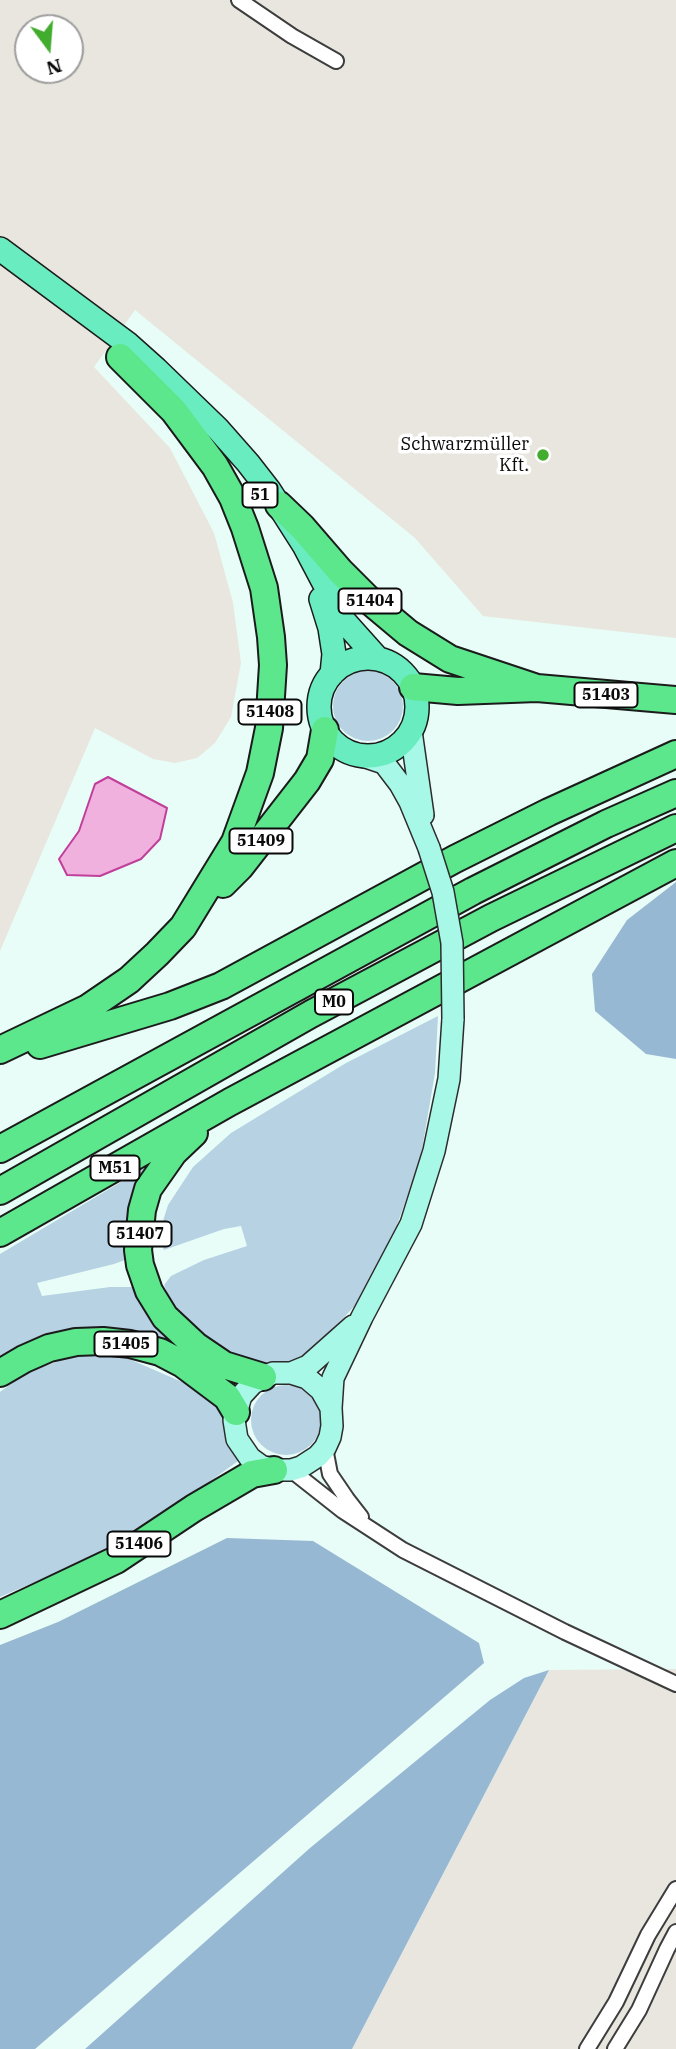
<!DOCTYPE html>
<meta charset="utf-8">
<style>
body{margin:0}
#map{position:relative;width:676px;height:2049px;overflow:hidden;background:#e8fdf7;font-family:"IBM Plex Serif",serif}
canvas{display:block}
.north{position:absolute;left:14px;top:14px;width:70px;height:70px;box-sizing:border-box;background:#fff;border:2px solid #9d9d9d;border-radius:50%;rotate:164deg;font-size:19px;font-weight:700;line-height:28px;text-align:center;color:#0a0a0a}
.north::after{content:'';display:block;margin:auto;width:24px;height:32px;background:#42ac2f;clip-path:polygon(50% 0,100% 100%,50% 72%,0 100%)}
</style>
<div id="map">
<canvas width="676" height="2049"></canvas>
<div class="north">N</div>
</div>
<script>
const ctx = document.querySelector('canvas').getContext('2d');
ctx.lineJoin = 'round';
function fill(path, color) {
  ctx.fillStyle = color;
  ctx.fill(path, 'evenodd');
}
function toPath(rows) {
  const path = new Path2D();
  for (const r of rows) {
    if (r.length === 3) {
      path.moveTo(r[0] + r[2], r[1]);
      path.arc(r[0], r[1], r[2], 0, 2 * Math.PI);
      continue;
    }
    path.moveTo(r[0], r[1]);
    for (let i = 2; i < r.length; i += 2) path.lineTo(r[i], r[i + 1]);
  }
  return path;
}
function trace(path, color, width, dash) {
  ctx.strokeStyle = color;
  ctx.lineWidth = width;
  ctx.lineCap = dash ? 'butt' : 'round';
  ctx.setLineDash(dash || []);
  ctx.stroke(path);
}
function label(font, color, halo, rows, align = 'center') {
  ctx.font = font + ' "IBM Plex Serif",serif';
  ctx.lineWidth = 7;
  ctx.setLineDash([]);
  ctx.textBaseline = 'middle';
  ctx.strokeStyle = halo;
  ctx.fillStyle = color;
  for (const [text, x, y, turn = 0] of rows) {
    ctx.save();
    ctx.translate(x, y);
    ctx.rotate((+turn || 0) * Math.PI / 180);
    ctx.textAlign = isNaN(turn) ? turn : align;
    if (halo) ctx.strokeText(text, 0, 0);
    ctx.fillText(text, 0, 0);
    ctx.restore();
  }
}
const industrial = toPath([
 [0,0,676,0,676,638,483,616,415,538,135,310,94,367,170,448,214,533,233,603,241,663,231,717,215,743,197,758,175,763,153,759,95,728,0,951],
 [28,28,70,28,70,70,28,70],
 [676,1669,676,2049,352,2049,549,1670]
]);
const green = toPath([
 [368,706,35],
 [438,1016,435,1073,420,1161,389,1247,364,1296,332,1330,298,1360,273,1365,250,1366,224,1354,176,1312,164,1285,171,1276,204,1260,247,1246,241,1226,224,1229,164,1250,158,1237,168,1205,193,1167,231,1133,346,1063],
 [163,1157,133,1257,114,1264,37,1283,42,1296,110,1287,138,1287,206,1368,177,1351,130,1331,93,1330,31,1341,0,1360,0,1254],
 [81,1353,129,1359,196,1388,224,1409,228,1445,238,1461,165,1514,99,1554,0,1597,0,1392,26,1373],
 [286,1420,35]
]);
const forest = toPath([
 [676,882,676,1059,646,1054,595,1011,592,974,627,920],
 [227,1538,313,1541,479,1643,484,1663,35,2049,0,2049,0,1645,58,1622],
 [549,1670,352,2049,85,2049,310,1848,490,1700,524,1678]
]);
const water = toPath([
 [108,777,167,808,160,839,141,859,100,876,67,875,59,859,79,831,95,784,108,777]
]);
const street = toPath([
 [239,0,292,36,336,61],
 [325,1448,330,1474,347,1499,361,1517],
 [291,1470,343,1511,403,1550,565,1632,676,1684],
 [587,2049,616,2002,648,1935,676,1889],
 [615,2049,639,2010,667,1949,676,1932]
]);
const secondary = toPath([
 [411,731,423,815],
 [360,755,384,763,400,784,410,802,429,848],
 [291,1373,308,1366,353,1326],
 [331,1408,321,1390,307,1378,291,1373,273,1373,253,1383,241,1396,234,1420,237,1439,250,1458,261,1466,274,1470,291,1470,301,1467,318,1456,325,1448,330,1437,332,1426,331,1408,333,1378,362,1317,411,1224,434,1151,449,1079,453,1019]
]);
const primary = toPath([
 [0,249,128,344,156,369,218,429,248,463,269,490,304,545,344,621,378,659],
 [321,599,330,628,334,654,332,674],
 [368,707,49]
]);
const highway = toPath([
 [279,505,302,527,340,571,371,602,408,633,450,659,537,688],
 [413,687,458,691,537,688,676,700],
 [223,884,240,867,307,781,320,759,325,730],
 [40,1045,170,1006,221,986,455,859,549,812,676,754],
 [0,1050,88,1008,129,980,157,954,183,927,235,842,260,773,269,728,273,665,271,637,264,588,245,528,233,498,215,466,174,411,120,357],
 [194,1133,174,1152,148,1189,142,1210,138,1250,140,1265,149,1291,165,1317,196,1346,224,1365,263,1377],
 [0,1149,473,891,606,824,676,793],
 [0,1191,311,1014,491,918,676,828],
 [0,1233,230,1102,676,863],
 [0,1373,24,1359,49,1348,76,1342,103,1341,130,1344,160,1352,183,1364,227,1397,236,1412],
 [0,1615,116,1560,194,1508,252,1474,274,1470]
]);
const secondaryBridge = toPath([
 [429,848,443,892,452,943,453,1019]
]);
const markers = [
 [543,455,7,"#42ac2f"]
];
const shields = [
 [260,495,35],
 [370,601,63],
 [606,695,63],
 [270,712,63],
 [261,841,63],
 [334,1002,38],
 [115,1168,49],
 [140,1234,63],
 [126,1344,63],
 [139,1544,63]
];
const shieldNames = [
 ["51",260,495],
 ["51404",370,601],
 ["51403",606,695],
 ["51408",270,712],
 ["51409",261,841],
 ["M0",334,1002],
 ["M51",115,1168],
 ["51407",140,1234],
 ["51405",126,1344],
 ["51406",139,1544]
];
const poiNames = [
 ["Schwarzmüller",529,445],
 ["Kft.",529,466]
];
fill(industrial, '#e8e6de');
fill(green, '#b6d2e3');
fill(forest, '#97b8d3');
fill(water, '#f0b1df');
trace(water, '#c03f9a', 2);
trace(street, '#3d3d3d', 18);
trace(secondary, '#2c2c2c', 24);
trace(primary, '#1b1b1b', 26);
trace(highway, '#1b1b1b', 30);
trace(street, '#fff', 14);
trace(secondary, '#a8f8e7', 21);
trace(primary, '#69ecbf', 23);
trace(highway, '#5ce78d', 26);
trace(secondaryBridge, '#2c2c2c', 24, []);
trace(secondaryBridge, '#a8f8e7', 21);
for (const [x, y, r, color] of markers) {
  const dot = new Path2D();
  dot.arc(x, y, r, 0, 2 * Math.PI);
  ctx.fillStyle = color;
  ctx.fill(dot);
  trace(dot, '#fff', 2.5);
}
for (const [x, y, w] of shields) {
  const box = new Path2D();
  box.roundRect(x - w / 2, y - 12.5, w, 25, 5);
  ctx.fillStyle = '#fff';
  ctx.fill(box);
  trace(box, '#0a0a0a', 2);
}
label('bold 16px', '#0a0a0a', null, shieldNames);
label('18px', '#0a0a0a', '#fff', poiNames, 'right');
</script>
